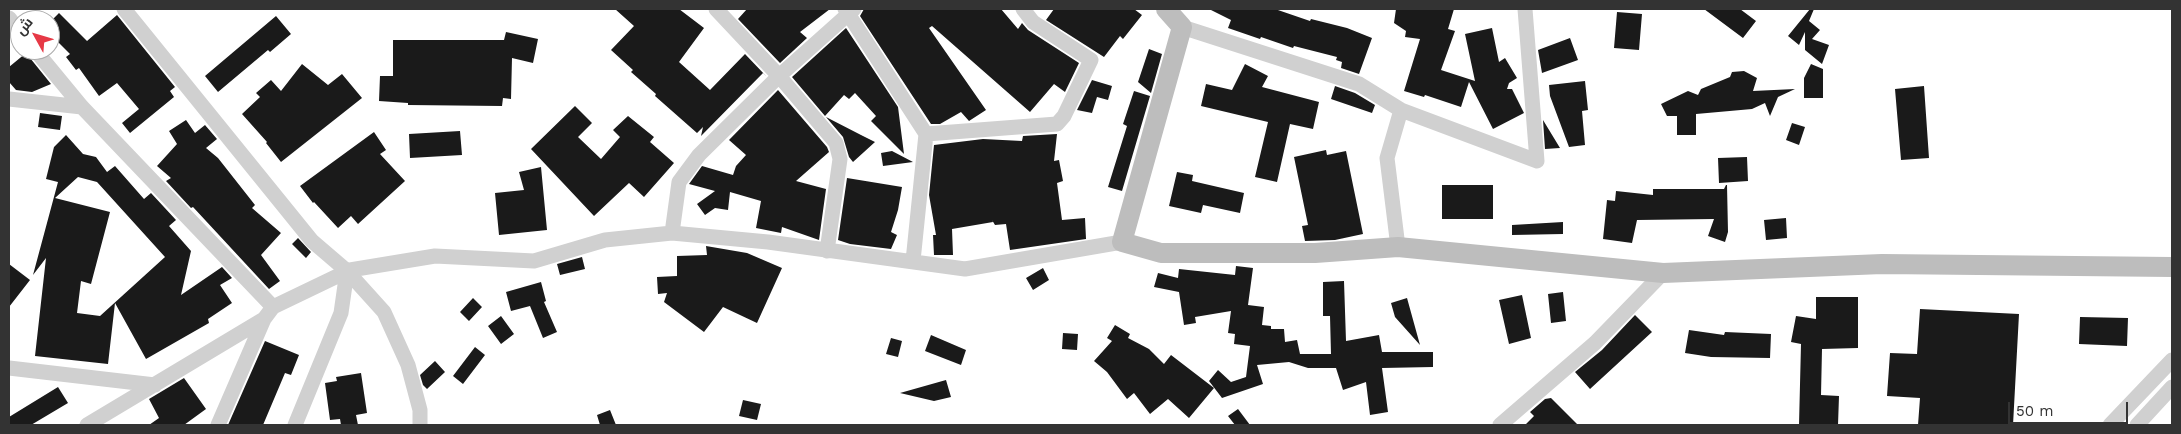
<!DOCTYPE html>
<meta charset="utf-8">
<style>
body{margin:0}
#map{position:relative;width:2181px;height:434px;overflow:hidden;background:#fff;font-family:"Work Sans",Cairo,sans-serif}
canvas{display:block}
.frame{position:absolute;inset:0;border:10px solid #333;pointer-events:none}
.north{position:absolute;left:10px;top:10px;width:50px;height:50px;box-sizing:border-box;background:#fff;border:1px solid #adadad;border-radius:50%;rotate:309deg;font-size:14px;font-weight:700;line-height:20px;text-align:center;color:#333}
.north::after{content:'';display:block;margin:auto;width:18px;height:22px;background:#e63946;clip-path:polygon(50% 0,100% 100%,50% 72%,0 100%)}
.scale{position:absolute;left:2008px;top:402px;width:120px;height:22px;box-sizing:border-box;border:2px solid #333;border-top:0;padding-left:6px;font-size:15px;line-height:18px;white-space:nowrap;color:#333;-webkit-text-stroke:4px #fff;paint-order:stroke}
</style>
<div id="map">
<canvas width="2181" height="434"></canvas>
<div class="frame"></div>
<div class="north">ش</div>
<div class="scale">50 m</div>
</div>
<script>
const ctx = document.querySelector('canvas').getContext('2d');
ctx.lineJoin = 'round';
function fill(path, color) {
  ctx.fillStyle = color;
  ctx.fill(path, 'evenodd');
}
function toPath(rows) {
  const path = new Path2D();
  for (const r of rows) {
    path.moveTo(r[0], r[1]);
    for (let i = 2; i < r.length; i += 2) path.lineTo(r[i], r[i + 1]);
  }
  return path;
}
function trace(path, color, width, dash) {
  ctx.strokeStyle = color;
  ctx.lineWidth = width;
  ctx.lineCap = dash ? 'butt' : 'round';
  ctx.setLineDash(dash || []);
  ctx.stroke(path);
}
const building = toPath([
 [615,9,679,9,704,28,679,62,710,90,745,54,766,76,763,73,701,136,703,127,697,133,655,96,656,94,631,72,633,70,611,50,634,26],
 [747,9,830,9,800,32,807,38,780,63,738,19],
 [864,9,1001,9,1018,29,1022,23,1028,30,1079,63,1065,92,1054,84,1030,112,932,26,929,28,986,110,969,121,961,112,940,124,931,124,860,16],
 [1054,9,1134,9,1142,15,1123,39,1120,36,1104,57,1046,20],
 [1209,9,1275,9,1310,21,1311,19,1347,28,1372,38,1359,74,1341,68,1342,62,1336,60,1337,57,1294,46,1293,48,1261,37,1260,39,1228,28,1231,20],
 [1396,9,1454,9,1448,29,1455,31,1441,70,1475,81,1465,34,1492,28,1499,62,1505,58,1517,78,1509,83,1507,89,1512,89,1524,113,1493,129,1469,82,1461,107,1425,95,1424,97,1404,91,1420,39,1405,37,1406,31,1394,23],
 [1704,9,1740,9,1756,21,1743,38],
 [1810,9,1814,9,1809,21,1820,30,1812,39,1829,45,1822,64,1805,50,1805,32,1799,45,1788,36],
 [1617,12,1642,14,1639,50,1614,48],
 [59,13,87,41,117,15,175,87,170,91,174,97,130,133,122,123,139,109,117,83,99,96,79,68,76,70,66,57,70,54,50,34,50,22],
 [276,16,291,34,270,52,268,50,218,92,205,76],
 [846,28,898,107,904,154,871,121,876,116,855,93,849,99,844,95,825,116,792,77],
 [506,32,538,39,533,63,512,58,511,99,503,98,502,106,408,105,408,103,379,101,380,76,393,76,393,40,504,40],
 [1570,38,1578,60,1542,73,1538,50],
 [1149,49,1162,54,1151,93,1138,82],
 [26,53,51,84,32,92,16,90,9,82,9,67],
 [302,64,328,85,342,74,362,98,281,162,266,143,267,142,242,114,260,97,256,93,271,80,281,91],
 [1245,64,1268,76,1262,87,1319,102,1313,129,1290,124,1277,182,1255,177,1268,122,1201,106,1206,84,1232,90],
 [1811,64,1823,69,1823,98,1804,98,1804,78],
 [1744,71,1757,78,1753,91,1795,89,1778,97,1770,116,1765,103,1752,109,1696,114,1696,135,1677,135,1677,116,1667,116,1661,104,1688,91,1698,95,1701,89,1730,77,1732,72],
 [1092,80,1112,86,1108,100,1097,97,1092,113,1077,110],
 [1585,81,1588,110,1582,111,1585,145,1569,147,1550,96,1549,85],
 [1335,86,1355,93,1375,105,1372,113,1331,99],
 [1924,86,1929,158,1901,160,1895,89],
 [778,90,827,147,829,152,796,181,826,189,819,240,782,227,781,233,756,228,761,201,730,192,728,210,715,208,705,215,697,204,715,191,689,184,702,166,733,175,736,166,746,155,729,140],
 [1134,91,1150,96,1122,191,1108,187,1127,126,1123,124],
 [575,106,592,123,578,137,601,159,620,137,613,130,628,116,654,137,650,142,674,163,644,197,629,183,594,216,531,149],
 [40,113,62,116,60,130,38,127],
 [826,117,861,135,875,142,853,162,849,157,843,137],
 [186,120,195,133,205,125,217,139,206,148,218,158,255,205,252,208,281,233,261,255,280,281,269,289,193,207,191,208,166,181,171,178,157,166,177,144,169,131],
 [1543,120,1560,148,1545,149],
 [1792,123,1805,127,1799,145,1786,140],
 [460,131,462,155,410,158,409,134],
 [374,132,386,150,380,154,405,181,358,224,351,216,338,228,314,202,313,203,300,186],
 [1057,134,1054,161,1059,160,1063,181,1057,183,1062,220,1085,218,1086,239,1010,250,1006,224,995,225,992,220,993,222,952,229,953,255,934,255,933,235,936,235,929,195,934,145,983,139,1022,141,1023,136],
 [66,135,83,154,96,157,107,172,115,166,144,199,151,193,176,220,169,226,191,251,181,295,222,267,232,278,220,285,232,303,208,319,209,323,146,359,115,303,108,364,35,356,46,258,33,275,58,182,46,179,54,147],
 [78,177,97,182,165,257,100,316,77,313,81,281,91,284,110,212,55,198],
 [1326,150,1327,155,1346,151,1363,234,1335,240,1305,241,1302,226,1308,225,1294,157],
 [892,151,913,162,883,166,881,153],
 [1747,157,1748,181,1719,183,1718,158],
 [541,167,547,230,499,235,495,193,524,190,519,172],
 [1177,172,1193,175,1192,181,1244,193,1240,213,1203,205,1201,213,1169,206],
 [847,178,902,187,898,210,891,232,897,235,891,249,850,244,838,240],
 [1442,185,1493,185,1493,219,1442,219],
 [1726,185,1727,185,1728,232,1725,242,1708,236,1714,219,1637,220,1632,243,1603,239,1607,200,1615,201,1616,191,1653,195,1653,189,1724,189],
 [1786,218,1787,238,1766,240,1764,220],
 [1563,222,1563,234,1512,235,1512,225],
 [298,238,311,252,306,258,292,244],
 [706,246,747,253,782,268,757,323,723,307,704,332,664,302,667,293,658,294,657,277,677,276,677,256,707,255],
 [582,257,585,269,560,275,557,264],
 [9,264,30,280,9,307],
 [1236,266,1253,268,1248,305,1264,307,1262,325,1271,326,1271,329,1284,329,1285,342,1297,340,1300,354,1331,354,1330,316,1323,316,1323,282,1344,281,1346,341,1379,335,1382,352,1433,352,1433,367,1382,368,1388,412,1370,415,1366,382,1343,390,1336,368,1308,368,1289,362,1257,365,1263,384,1222,398,1209,381,1218,370,1231,382,1246,377,1250,346,1234,344,1235,334,1228,333,1231,311,1195,317,1196,323,1184,325,1179,292,1154,287,1158,273,1178,278,1179,269,1235,275],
 [1043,268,1049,280,1033,290,1026,278],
 [541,282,546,301,544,302,557,332,543,338,530,306,511,311,506,292],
 [1563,292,1566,321,1551,323,1548,294],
 [1522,295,1531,338,1509,344,1499,300],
 [1816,297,1858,297,1858,348,1822,349,1821,395,1839,396,1838,425,1799,425,1801,344,1791,342,1796,316,1816,319],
 [473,298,482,307,469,321,460,312],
 [1407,298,1420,345,1395,317,1391,303],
 [1920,309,2019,314,2013,425,1918,425,1920,398,1887,396,1890,353,1917,354],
 [1635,315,1652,332,1590,389,1575,372,1602,350],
 [501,316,514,334,501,344,488,326],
 [2080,317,2128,318,2127,346,2079,344],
 [1115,325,1130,334,1128,338,1149,349,1164,364,1171,355,1214,388,1189,418,1168,399,1150,414,1134,393,1127,399,1107,372,1094,361,1112,341,1107,338],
 [1689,330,1724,335,1725,332,1771,334,1770,358,1711,357,1685,353],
 [1063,333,1078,334,1077,350,1062,349],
 [931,335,966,350,961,365,925,351],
 [891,338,902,341,898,357,886,354],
 [265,341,299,355,291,375,285,373,263,425,228,425],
 [475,347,485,355,463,384,453,376],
 [435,361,445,372,427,389,423,385,420,375],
 [361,373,367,413,356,415,358,425,341,425,340,419,330,420,325,383,337,381,336,377],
 [184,378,206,409,184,425,149,425,159,418,149,399],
 [946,380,951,397,934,401,900,393],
 [58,387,68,403,31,425,9,425,9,417],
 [1551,398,1578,425,1525,425,1534,416,1530,412,1545,399],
 [743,400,761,404,757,420,739,416],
 [1238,409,1250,425,1235,425,1228,416],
 [610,410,616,425,600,425,597,415]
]);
const street = toPath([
 [124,9,312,241,347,271,384,312,408,365,420,410,420,425],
 [716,9,779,76,836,143,840,159,827,251],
 [845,9,926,134,913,261],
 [9,18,20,32],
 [1182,27,1359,84,1401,110,1387,158,1398,247],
 [35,50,82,107,273,307],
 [9,99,82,107],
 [1401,110,1537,161,1525,9],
 [926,134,1057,124,1064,116,1091,60,1033,22,1023,9],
 [672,233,679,182,699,155,779,76,854,9],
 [9,368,155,385],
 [87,425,264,319,273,307,350,270,435,256,534,261,605,240,672,233,768,242,965,269,1122,242],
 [218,425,264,319],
 [295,425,341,313,347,271],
 [1500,425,1595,343,1663,273],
 [2110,425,2172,360],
 [2137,425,2172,387]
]);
const secondary = toPath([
 [1166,9,1182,27,1122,242,1161,253,1315,253,1398,247,1663,273,1882,264,2172,267]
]);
fill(building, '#1a1a1a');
trace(street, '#d0d0d0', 15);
trace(secondary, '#bdbdbd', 20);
</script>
